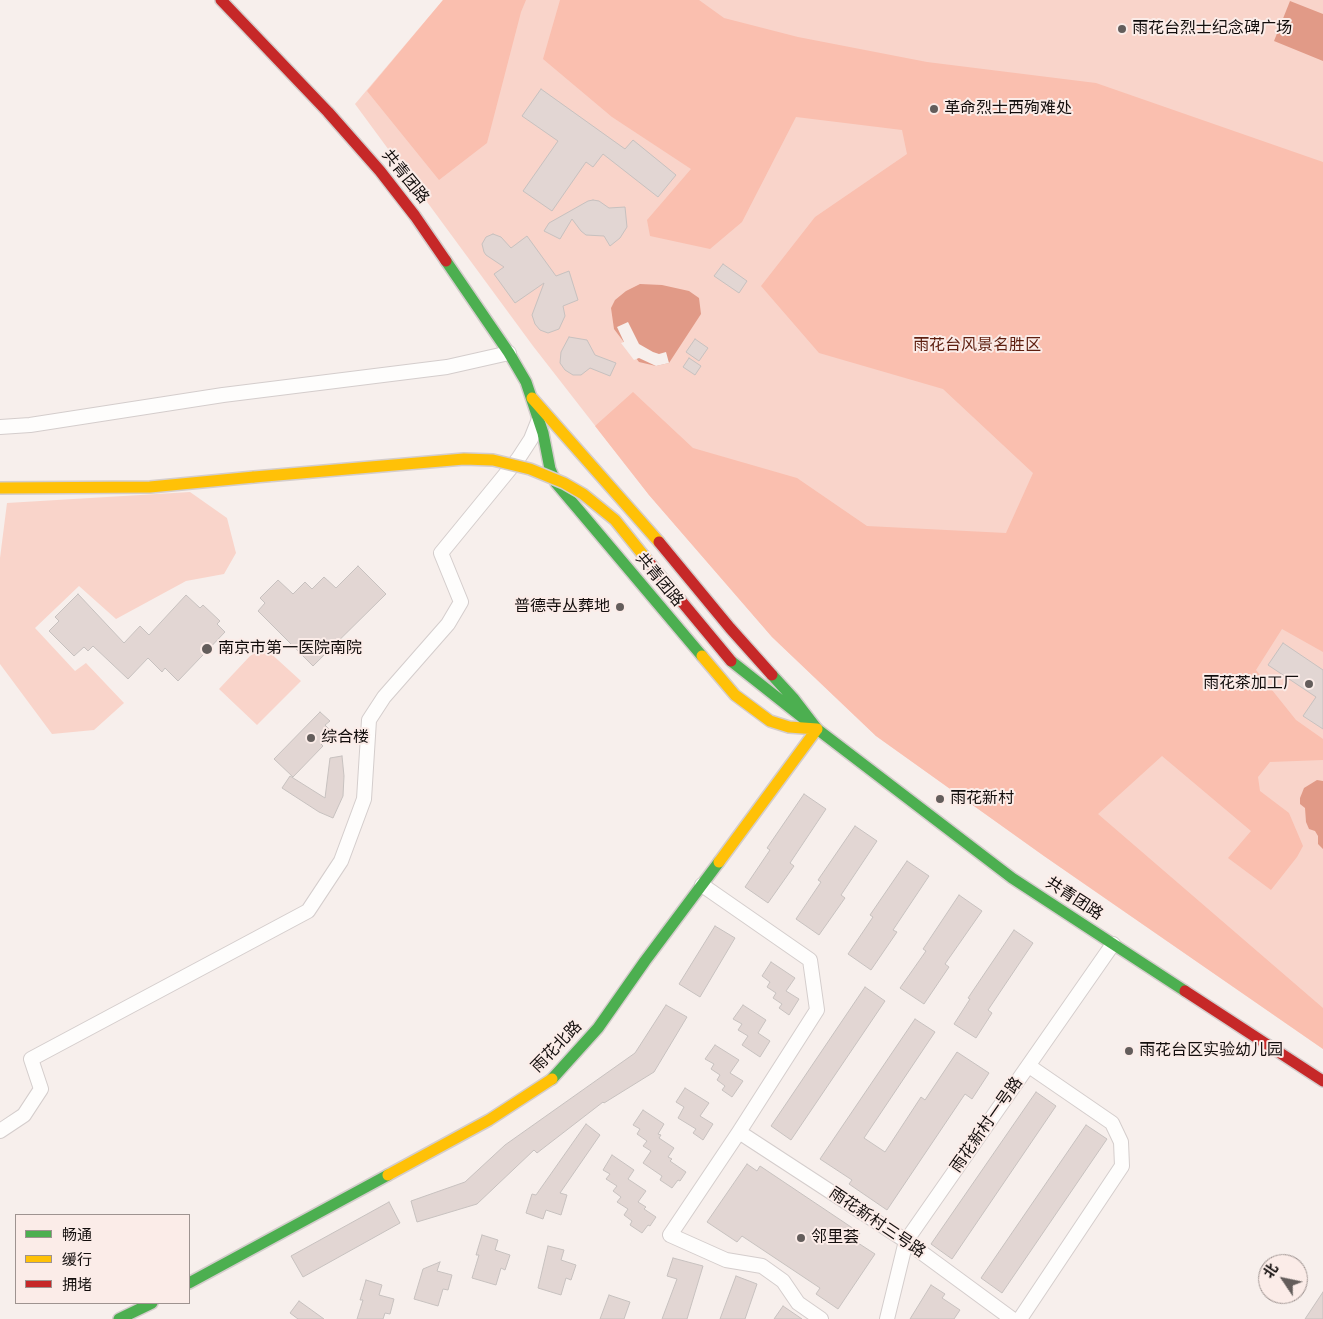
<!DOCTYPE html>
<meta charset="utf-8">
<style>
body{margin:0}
#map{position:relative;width:1323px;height:1319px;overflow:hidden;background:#f7efec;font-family:"Varela Round","Noto Sans SC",sans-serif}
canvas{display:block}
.legend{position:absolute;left:15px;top:1214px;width:175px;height:90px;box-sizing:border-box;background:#fbece8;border:1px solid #9e9390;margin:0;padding:6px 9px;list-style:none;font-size:15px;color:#130e0d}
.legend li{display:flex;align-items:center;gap:10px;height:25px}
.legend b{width:25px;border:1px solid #9e9390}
.north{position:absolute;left:1258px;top:1254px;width:50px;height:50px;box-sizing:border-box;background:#fbece8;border:1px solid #9e9390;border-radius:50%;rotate:304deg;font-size:14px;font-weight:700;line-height:20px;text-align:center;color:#130e0d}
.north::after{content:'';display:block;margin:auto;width:18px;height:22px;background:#635d5b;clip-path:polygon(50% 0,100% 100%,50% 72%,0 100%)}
</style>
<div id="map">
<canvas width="1323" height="1319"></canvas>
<ul class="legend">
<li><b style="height:6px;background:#4caf50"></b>畅通</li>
<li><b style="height:6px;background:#ffc107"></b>缓行</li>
<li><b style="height:6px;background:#c62828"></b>拥堵</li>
</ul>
<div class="north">北</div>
</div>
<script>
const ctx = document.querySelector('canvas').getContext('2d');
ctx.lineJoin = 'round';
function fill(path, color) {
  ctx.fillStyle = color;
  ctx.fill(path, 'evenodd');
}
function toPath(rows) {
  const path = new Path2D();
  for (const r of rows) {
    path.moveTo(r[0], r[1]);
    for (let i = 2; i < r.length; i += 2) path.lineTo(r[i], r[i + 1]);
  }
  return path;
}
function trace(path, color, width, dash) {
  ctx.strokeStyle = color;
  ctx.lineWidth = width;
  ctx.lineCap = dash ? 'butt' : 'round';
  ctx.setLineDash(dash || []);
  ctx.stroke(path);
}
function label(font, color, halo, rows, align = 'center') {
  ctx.font = font + ' "Varela Round","Noto Sans SC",sans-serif';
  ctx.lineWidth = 4;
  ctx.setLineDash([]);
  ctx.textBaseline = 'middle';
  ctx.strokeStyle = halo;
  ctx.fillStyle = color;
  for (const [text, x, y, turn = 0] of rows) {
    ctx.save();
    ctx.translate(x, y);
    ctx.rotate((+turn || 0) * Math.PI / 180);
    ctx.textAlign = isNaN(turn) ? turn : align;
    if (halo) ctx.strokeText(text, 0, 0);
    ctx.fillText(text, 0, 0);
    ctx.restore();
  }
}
const green = toPath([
 [443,0,1323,0,1323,1049,1044,856,876,736,772,637,649,495,533,346,355,104],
 [190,492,227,518,236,553,224,574,186,581,116,619,79,586,35,628,75,671,86,663,124,703,94,730,52,734,0,664,0,558,7,503],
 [267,650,301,681,257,725,219,689,250,656,258,651]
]);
const forest = toPath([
 [443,0,526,0,521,12,487,143,439,180,367,91],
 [560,0,699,0,724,18,798,37,927,62,1096,83,1323,162,1323,652,1282,629,1256,670,1296,720,1323,739,1323,760,1270,762,1258,777,1260,791,1289,813,1303,846,1297,857,1271,890,1228,858,1251,831,1162,756,1098,814,1323,1008,1323,1049,1044,856,876,736,772,637,649,495,595,426,633,392,693,448,797,478,867,526,1006,533,1033,473,943,389,819,353,761,286,815,217,907,154,902,130,796,117,742,222,710,249,650,236,647,220,691,169,612,117,543,59]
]);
const water = toPath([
 [1290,1,1323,14,1323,61,1274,41],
 [640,284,662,285,689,291,699,298,701,314,669,363,656,366,639,362,614,329,611,308,615,300,626,291],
 [1317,780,1323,781,1323,849,1318,844,1318,836,1315,831,1309,829,1306,822,1305,808,1300,804,1300,798,1304,788]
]);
const pier = toPath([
 [628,322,639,344,653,352,659,354,666,352,669,363,656,366,639,358,634,360,621,343,624,342,617,327]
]);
const building = toPath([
 [541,89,625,149,633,140,676,175,658,197,603,154,593,167,586,162,552,211,523,191,558,141,522,116,541,89],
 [593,200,599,201,609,208,625,207,627,227,620,238,610,246,604,236,586,235,581,231,572,219,560,239,544,231,549,223,588,201,593,200],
 [493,234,501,237,511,248,527,236,556,276,569,271,578,300,563,306,565,316,559,329,548,333,540,330,535,324,532,315,544,283,515,303,494,274,504,267,486,255,484,252,482,244,486,237,493,234],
 [723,264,747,281,739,293,714,276,723,264],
 [569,337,587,340,595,355,616,363,610,376,590,368,581,375,573,375,565,370,560,363,561,352,569,337],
 [695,339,708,348,699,361,686,352,695,339],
 [689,358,701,366,695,375,683,367,689,358],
 [358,566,386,594,313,666,258,611,265,603,260,598,278,580,293,594,305,582,312,589,324,577,336,588,358,566],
 [78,594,124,643,140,626,149,635,186,595,200,608,203,605,220,621,217,624,225,632,178,681,165,668,162,672,148,658,128,679,93,646,88,651,84,647,74,656,49,631,59,621,55,617,78,594],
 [1283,643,1323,670,1323,729,1303,716,1316,697,1268,665,1283,643],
 [320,712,330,721,325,725,332,732,321,744,323,746,293,777,274,759,320,712],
 [342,756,344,776,343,796,333,818,319,812,282,788,290,776,325,798,330,758,342,756],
 [804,794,826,809,790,863,794,866,768,903,745,887,770,850,767,848,804,794],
 [855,826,877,841,841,895,845,898,819,935,796,919,821,882,818,880,855,826],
 [907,861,929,876,893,930,897,932,871,970,848,954,873,917,870,915,907,861],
 [959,895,982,911,945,964,949,967,924,1004,900,988,926,951,923,949,959,895],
 [715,926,735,938,700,997,679,984,715,926],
 [1014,930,1033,943,988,1010,992,1013,976,1038,954,1024,970,999,968,998,1014,930],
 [771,962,795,978,786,991,799,999,789,1015,779,1008,782,1004,773,998,776,993,767,987,770,982,762,976,771,962],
 [865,987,885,1001,791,1140,771,1126,865,987],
 [666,1005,687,1017,654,1072,604,1103,603,1102,537,1153,534,1150,477,1204,417,1222,411,1201,465,1182,505,1145,635,1053,666,1005],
 [743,1005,766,1020,758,1033,770,1041,760,1057,742,1045,748,1036,738,1030,742,1024,733,1019,743,1005],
 [915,1019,935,1032,864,1138,885,1152,921,1097,925,1100,957,1052,989,1073,972,1099,965,1094,887,1210,849,1184,852,1180,820,1159,915,1019],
 [715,1045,739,1060,730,1073,743,1081,732,1097,722,1090,725,1086,717,1080,720,1075,711,1069,714,1064,705,1059,715,1045],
 [685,1088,709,1103,700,1116,713,1124,703,1140,693,1133,696,1129,678,1118,684,1107,676,1102,685,1088],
 [1036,1092,1056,1106,952,1259,931,1244,1036,1092],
 [643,1110,664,1124,658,1134,661,1135,659,1138,674,1148,668,1157,672,1159,670,1161,686,1172,680,1181,678,1180,672,1188,660,1180,662,1176,643,1163,651,1151,643,1146,647,1141,637,1134,640,1129,633,1125,643,1110],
 [586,1124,600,1135,560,1193,567,1195,561,1215,546,1210,543,1219,526,1213,532,1194,536,1195,586,1124],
 [1086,1125,1107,1139,1002,1293,981,1278,1086,1125],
 [612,1155,634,1170,628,1179,646,1191,638,1202,646,1207,644,1209,656,1217,650,1226,648,1225,642,1233,630,1225,632,1221,624,1215,628,1209,617,1202,621,1197,613,1191,617,1186,606,1179,610,1174,603,1170,612,1155],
 [747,1164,757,1171,760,1166,860,1233,855,1241,875,1254,838,1309,816,1294,820,1288,742,1236,737,1242,707,1222,747,1164],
 [389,1202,400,1223,303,1277,291,1256,389,1202],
 [482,1235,498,1240,495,1250,510,1255,505,1270,501,1268,496,1285,472,1278,479,1255,476,1255,482,1235],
 [548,1246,564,1250,561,1260,576,1265,571,1280,566,1278,561,1295,538,1288,548,1246],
 [673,1258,703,1266,687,1319,662,1319,677,1279,667,1276,673,1258],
 [440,1262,437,1271,452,1275,448,1290,443,1289,438,1306,414,1299,423,1269,440,1262],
 [736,1276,757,1284,745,1319,720,1319,736,1276],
 [366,1280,382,1285,379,1295,394,1299,390,1314,385,1313,383,1319,357,1319,363,1300,360,1300,366,1280],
 [931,1285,945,1294,942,1298,960,1310,954,1319,910,1319,931,1285],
 [1323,1292,1323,1319,1305,1319,1323,1292],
 [609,1295,630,1302,624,1319,600,1319,609,1295],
 [299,1301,324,1319,298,1319,290,1313,299,1301],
 [783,1306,802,1319,774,1319,783,1306]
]);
const street = toPath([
 [0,427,30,425,223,395,447,367,509,353],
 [702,885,810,960,817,1010,739,1132,670,1235,726,1260,762,1266,783,1281,798,1303,821,1319],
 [0,1131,24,1115,41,1089,31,1059,308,911,341,861,364,799,369,720,384,697,448,624,461,602,441,553,518,459,531,439,539,419],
 [739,1132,906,1241,1012,1319],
 [887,1319,906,1241,1113,944],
 [1020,1319,1122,1166,1121,1142,1112,1123,1029,1066]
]);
const fast = toPath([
 [446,261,509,353,526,382,543,433,550,469,556,483,702,656],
 [731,661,817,729],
 [772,675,794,699,817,729,1012,878,1185,991],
 [552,1079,598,1028,645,961,719,862],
 [189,1283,388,1175],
 [119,1319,152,1303]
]);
const slow = toPath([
 [532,398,659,542],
 [0,488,150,487,254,477],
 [702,656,735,695,770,721,789,727,817,729],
 [719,862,817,729],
 [388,1175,489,1120,552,1079]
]);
const jam = toPath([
 [221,0,328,112,380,171,415,216,446,261],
 [659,542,730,628,772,675],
 [1185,991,1323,1081]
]);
const slowBridge = toPath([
 [254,477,464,459,493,460,530,469,564,483,583,494,615,520,648,561]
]);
const jamBridge = toPath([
 [648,561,731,661]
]);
const markers = [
 [1122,29,5,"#635d5b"],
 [934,109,5,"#635d5b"],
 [620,607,5,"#635d5b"],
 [207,649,6,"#635d5b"],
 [1309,684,5,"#635d5b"],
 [311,738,5,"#635d5b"],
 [940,799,5,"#635d5b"],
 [1129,1051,5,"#635d5b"],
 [801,1238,5,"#635d5b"]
];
const poiNames = [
 ["雨花台烈士纪念碑广场",1132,29],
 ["革命烈士西殉难处",944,109],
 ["普德寺丛葬地",610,607,"right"],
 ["南京市第一医院南院",218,649],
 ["雨花茶加工厂",1299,684,"right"],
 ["综合楼",321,738],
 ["雨花新村",950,799],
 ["雨花台区实验幼儿园",1139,1051],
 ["邻里荟",811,1238]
];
const streetNames = [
 ["共青团路",405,177,51],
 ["共青团路",659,580,50],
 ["共青团路",1074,899,33],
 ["雨花北路",557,1047,-46],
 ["雨花新村一号路",987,1125,-55],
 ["雨花新村三号路",877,1223,34]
];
const parkNames = [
 ["雨花台风景名胜区",977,346]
];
fill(green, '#f9d4ca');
fill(forest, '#fabfaf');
fill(water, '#e19a87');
fill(pier, '#f7efec');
fill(building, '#e2d6d3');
trace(building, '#c7c1bf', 1);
trace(street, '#d4cdcc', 16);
trace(fast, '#d4cdcc', 14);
trace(slow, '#d4cdcc', 14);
trace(jam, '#d4cdcc', 14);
trace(street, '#fefdfc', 14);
trace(fast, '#4caf50', 11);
trace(slow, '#ffc107', 11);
trace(jam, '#c62828', 11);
trace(slowBridge, '#d4cdcc', 14, []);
trace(jamBridge, '#d4cdcc', 14, []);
trace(slowBridge, '#ffc107', 11);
trace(jamBridge, '#c62828', 11);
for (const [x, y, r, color] of markers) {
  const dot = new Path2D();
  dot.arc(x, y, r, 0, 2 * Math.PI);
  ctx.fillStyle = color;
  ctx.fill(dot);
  trace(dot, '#fbece8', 2);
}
label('16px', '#130e0d', '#fbece8', poiNames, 'left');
label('16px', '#130e0d', '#fbece8', streetNames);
label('16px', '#5d1e0f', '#fbece8', parkNames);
</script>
